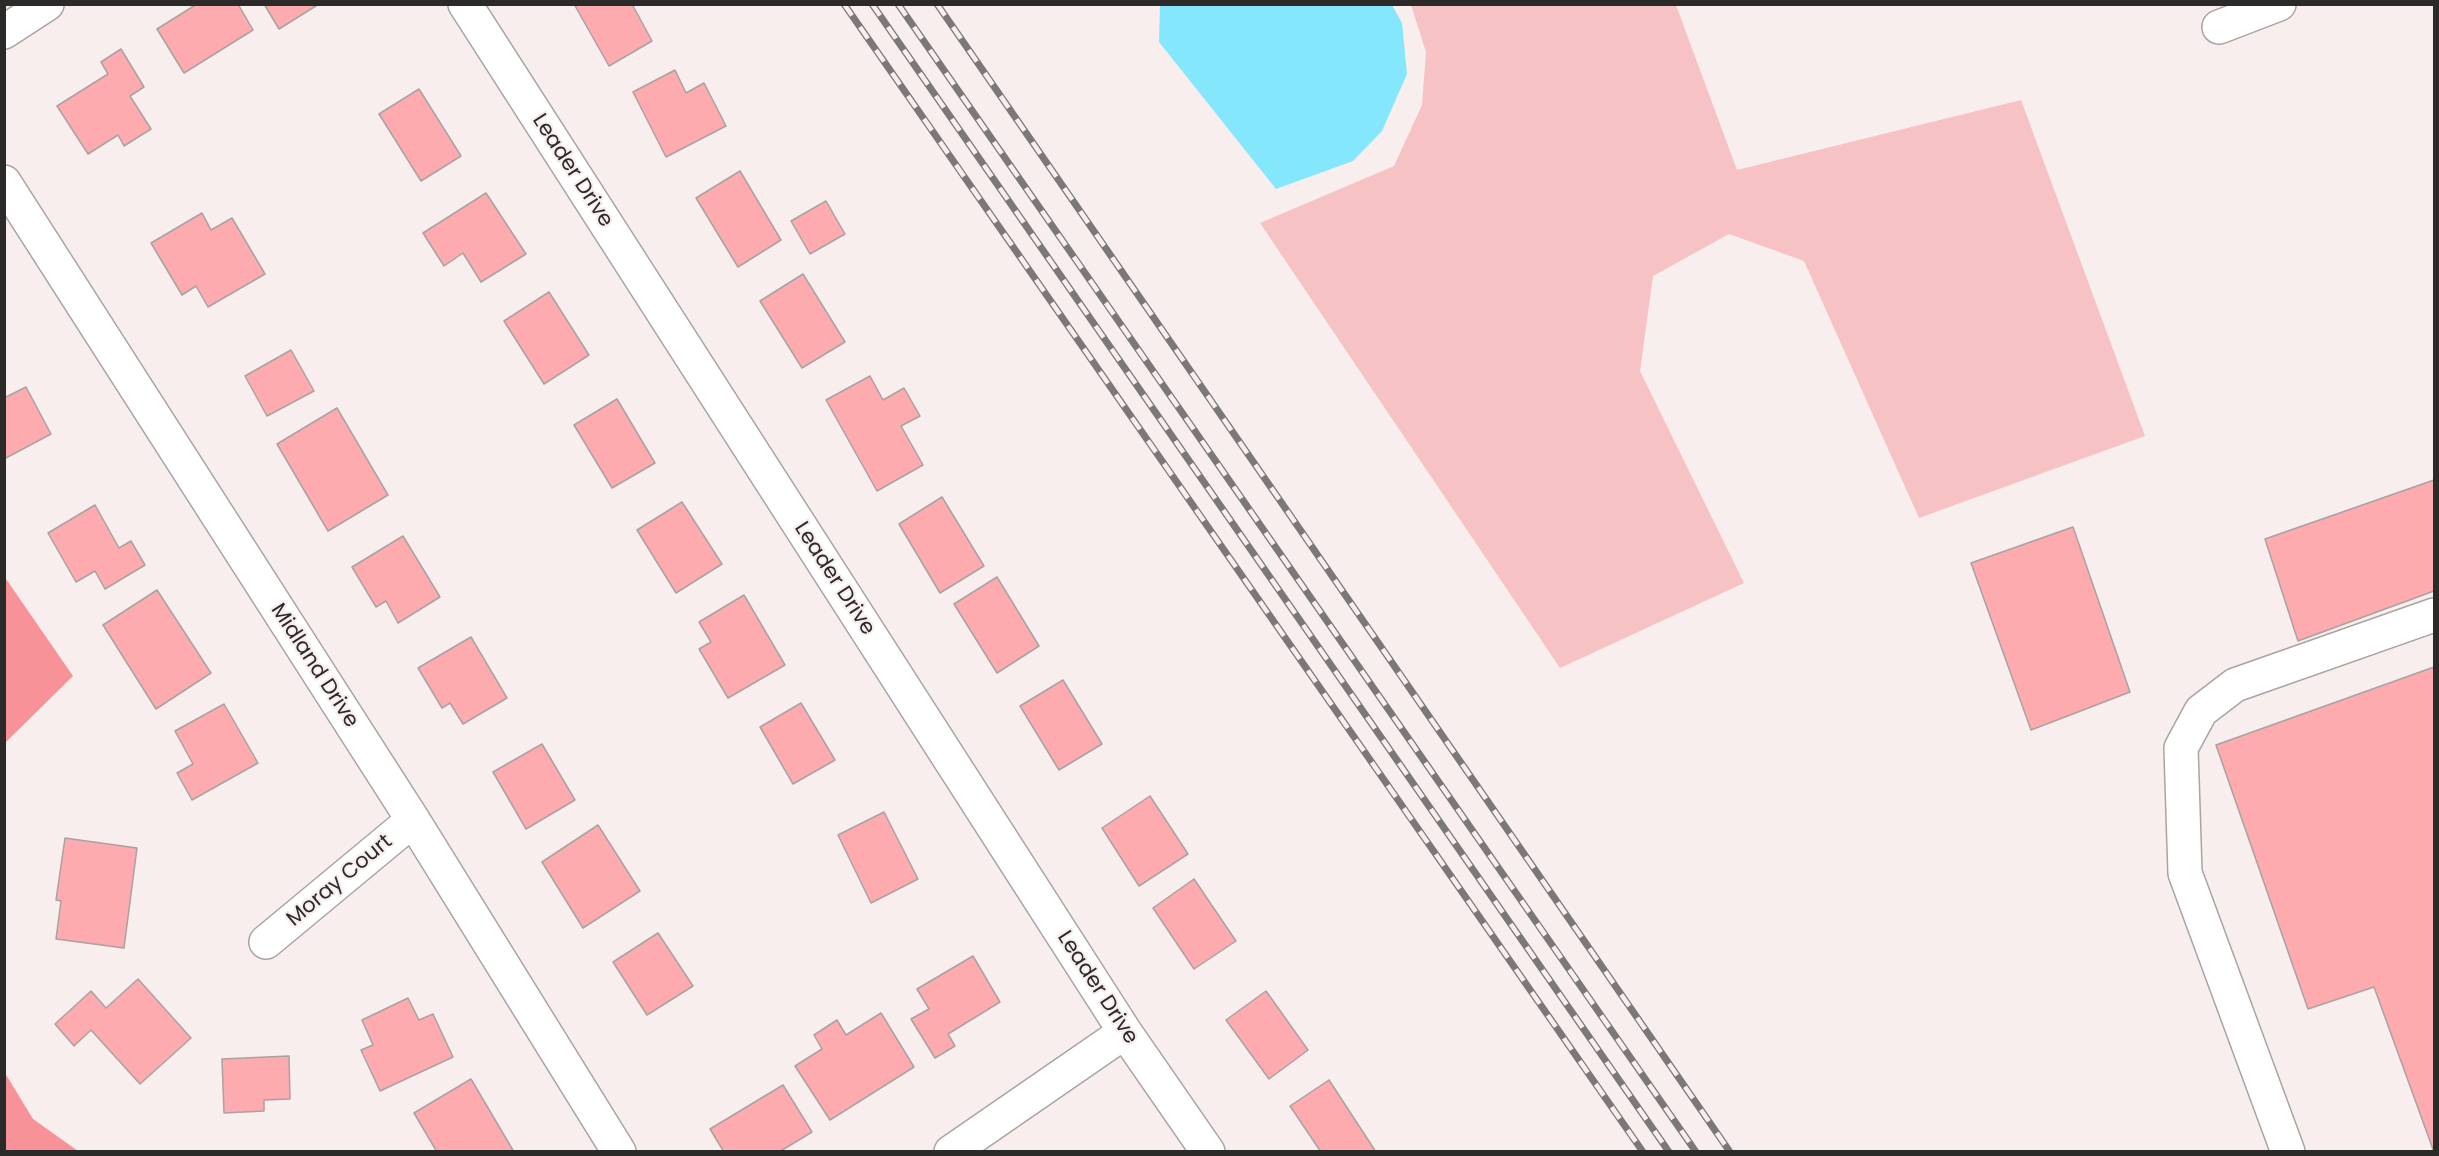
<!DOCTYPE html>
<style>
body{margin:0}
#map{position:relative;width:2439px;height:1156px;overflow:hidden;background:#f8eeee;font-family:Poppins,sans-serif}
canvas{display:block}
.frame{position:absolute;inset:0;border:6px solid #2c2929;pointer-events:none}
</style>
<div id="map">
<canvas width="2439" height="1156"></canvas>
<div class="frame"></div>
</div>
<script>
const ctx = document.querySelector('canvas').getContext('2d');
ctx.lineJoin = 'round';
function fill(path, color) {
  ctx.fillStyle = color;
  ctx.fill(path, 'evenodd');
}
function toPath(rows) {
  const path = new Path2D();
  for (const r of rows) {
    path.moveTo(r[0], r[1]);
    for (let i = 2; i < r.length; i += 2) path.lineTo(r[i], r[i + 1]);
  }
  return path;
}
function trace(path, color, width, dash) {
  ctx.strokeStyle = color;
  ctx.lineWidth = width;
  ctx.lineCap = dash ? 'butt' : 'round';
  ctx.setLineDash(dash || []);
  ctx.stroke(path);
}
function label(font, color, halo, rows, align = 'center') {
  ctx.font = font + ' Poppins,sans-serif';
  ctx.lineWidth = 4.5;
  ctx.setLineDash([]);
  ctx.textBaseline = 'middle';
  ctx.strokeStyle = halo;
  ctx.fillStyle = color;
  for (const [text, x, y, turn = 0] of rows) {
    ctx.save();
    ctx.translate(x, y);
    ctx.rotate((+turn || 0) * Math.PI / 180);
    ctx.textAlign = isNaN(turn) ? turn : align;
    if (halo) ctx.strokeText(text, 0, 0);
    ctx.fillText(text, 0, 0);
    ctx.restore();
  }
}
const green = toPath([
 [1411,5,1676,5,1737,170,2021,100,2145,436,1919,518,1804,261,1729,234,1653,276,1640,371,1744,583,1560,668,1260,223,1394,166,1422,105,1426,52]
]);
const forest = toPath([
 [4,576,73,676,5,743,4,743],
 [5,1073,33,1119,78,1151,5,1151]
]);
const water = toPath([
 [1160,5,1392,5,1402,23,1407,74,1382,131,1353,161,1276,189,1159,42]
]);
const building = toPath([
 [197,4,238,4,253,30,184,73,157,29,197,4],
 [264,4,319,4,279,29,264,4],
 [574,4,632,4,652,41,609,66,574,4],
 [121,49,144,87,130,96,151,129,124,146,118,135,88,154,57,106,108,74,101,62,121,49],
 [675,70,686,93,704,83,726,126,666,157,633,92,675,70],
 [419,89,461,156,421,181,379,114,419,89],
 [740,171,781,240,738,267,696,198,740,171],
 [486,193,526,254,481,282,463,253,444,266,423,233,486,193],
 [826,201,845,234,810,254,791,221,826,201],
 [202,213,211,230,232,218,265,274,208,307,196,286,182,295,151,243,202,213],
 [803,274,845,342,802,368,760,301,803,274],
 [549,292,589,355,544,384,504,321,549,292],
 [291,350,314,391,267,416,245,376,291,350],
 [870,376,883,400,904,388,920,416,901,426,923,465,877,491,826,400,870,376],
 [26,387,51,434,4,459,4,398,26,387],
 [617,399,655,463,612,488,574,425,617,399],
 [337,408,388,495,328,531,277,444,337,408],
 [2434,480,2434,591,2298,641,2265,539,2434,480],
 [942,497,984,566,940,593,899,524,942,497],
 [682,502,722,564,676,593,637,530,682,502],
 [95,505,119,548,131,541,145,565,105,589,95,571,76,582,48,533,95,505],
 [2073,527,2130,692,2031,730,1971,563,2073,527],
 [403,536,440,597,398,623,386,601,376,607,352,567,403,536],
 [997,577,1039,646,997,673,954,604,997,577],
 [157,590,211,673,156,709,103,625,157,590],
 [744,595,785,665,728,698,699,649,711,642,699,622,744,595],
 [471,637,507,698,463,724,450,703,442,708,418,668,471,637],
 [2434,667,2434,1152,2374,987,2308,1009,2216,745,2434,667],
 [1063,680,1102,744,1059,770,1020,706,1063,680],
 [801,703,835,760,793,784,760,727,801,703],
 [224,704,258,763,192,800,177,773,193,764,175,731,224,704],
 [542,744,575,800,526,829,493,772,542,744],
 [1150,796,1188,854,1139,886,1102,828,1150,796],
 [884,812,918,879,871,903,838,835,884,812],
 [598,825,640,891,583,928,542,862,598,825],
 [65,838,137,848,124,948,56,939,61,901,56,900,65,838],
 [1194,879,1236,941,1194,969,1153,908,1194,879],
 [658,933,693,986,647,1015,613,962,658,933],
 [973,956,1000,1002,948,1034,955,1046,935,1058,911,1019,929,1009,917,989,973,956],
 [138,979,191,1038,140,1084,91,1030,74,1046,55,1024,91,991,106,1008,138,979],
 [1266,991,1308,1050,1269,1079,1226,1020,1266,991],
 [408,998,419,1020,433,1014,453,1057,380,1091,361,1050,373,1045,362,1020,408,998],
 [881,1013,914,1067,830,1120,795,1066,822,1049,814,1035,837,1020,846,1035,881,1013],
 [289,1056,290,1099,264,1100,264,1111,224,1113,222,1059,289,1056],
 [471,1079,514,1152,437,1152,414,1113,471,1079],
 [1329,1080,1376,1152,1321,1152,1290,1106,1329,1080],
 [783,1085,812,1132,779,1152,724,1152,710,1129,783,1085]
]);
const minor = toPath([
 [465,4,1125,1032,1208,1152],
 [2219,27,2279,4],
 [4,32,47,4],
 [4,182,413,820,619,1152],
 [266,942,413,820],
 [951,1152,1125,1032],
 [2288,1152,2185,873,2181,748,2201,711,2235,685,2434,615]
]);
const rail = toPath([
 [844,4,1643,1152],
 [872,4,1669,1152],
 [898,4,1696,1152],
 [937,4,1730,1152]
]);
const streetNames = [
 ["Leader Drive",572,171,57],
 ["Leader Drive",834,579,57],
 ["Midland Drive",314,666,57],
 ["Moray Court",340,881,-40],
 ["Leader Drive",1097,988,57]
];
fill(green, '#f7c2c3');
fill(forest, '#f79398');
fill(water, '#85e7fc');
fill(building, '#fdabae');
trace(building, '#aaa1a1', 1.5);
trace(minor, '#aba3a3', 36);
trace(minor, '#fff', 33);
trace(rail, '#7d7878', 7);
trace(rail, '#f8eeee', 4.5, [14]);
label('21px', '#2c2929', '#f8eeee', streetNames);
</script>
